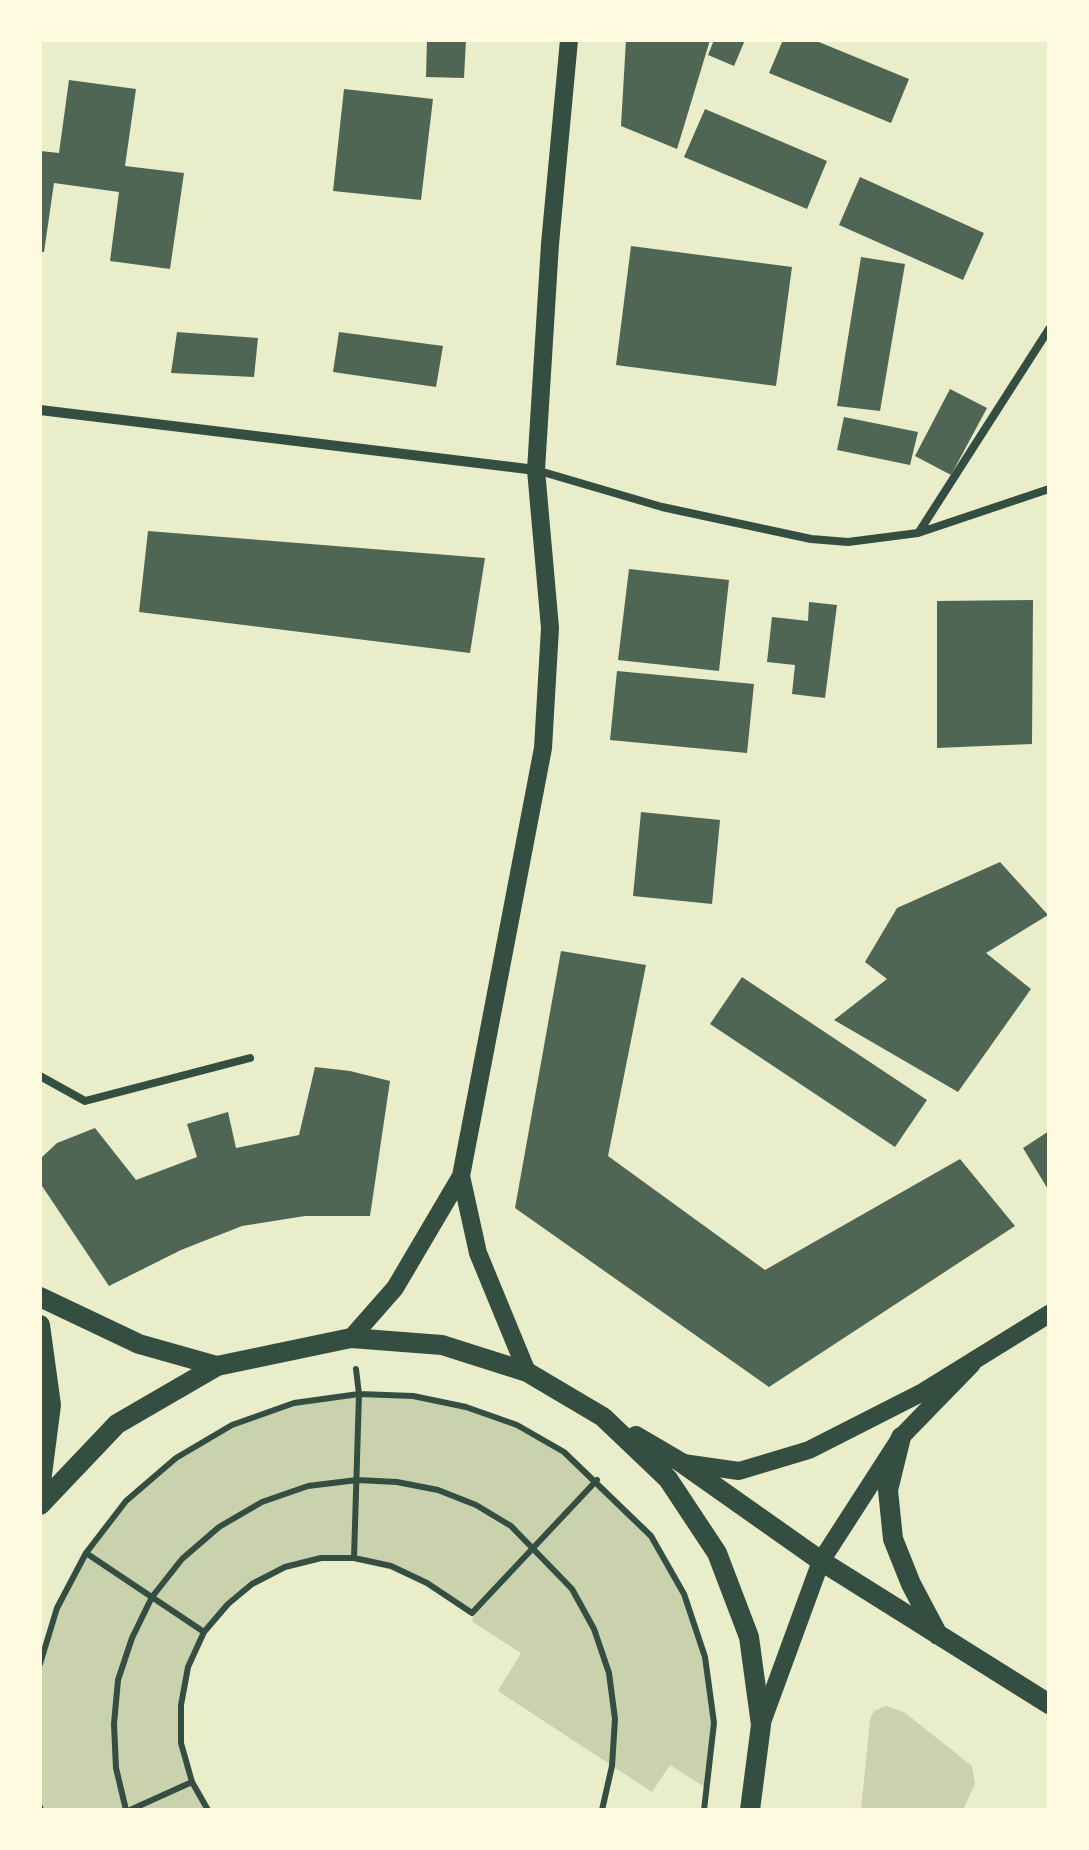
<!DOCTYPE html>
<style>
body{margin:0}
#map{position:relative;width:1089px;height:1850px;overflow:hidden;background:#e9edc9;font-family:Rubik,sans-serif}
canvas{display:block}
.frame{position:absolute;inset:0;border:42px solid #fefae0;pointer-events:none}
</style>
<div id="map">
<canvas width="1089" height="1850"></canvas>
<div class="frame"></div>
</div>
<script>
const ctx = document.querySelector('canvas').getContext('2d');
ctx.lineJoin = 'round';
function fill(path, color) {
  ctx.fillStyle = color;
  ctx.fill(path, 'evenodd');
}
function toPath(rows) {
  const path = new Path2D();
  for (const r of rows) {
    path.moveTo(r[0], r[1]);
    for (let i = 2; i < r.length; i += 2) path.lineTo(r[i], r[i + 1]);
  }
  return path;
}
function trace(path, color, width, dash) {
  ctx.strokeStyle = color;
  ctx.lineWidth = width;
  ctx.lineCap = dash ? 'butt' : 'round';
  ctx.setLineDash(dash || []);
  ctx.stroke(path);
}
const green = toPath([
 [359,1394,413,1396,467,1407,517,1425,564,1452,651,1536,684,1594,705,1657,714,1723,709,1790,670,1765,652,1792,498,1691,521,1653,473,1622,472,1612,391,1566,354,1558,321,1558,285,1567,251,1584,204,1632,188,1667,181,1705,181,1743,192,1782,208,1810,41,1810,40,1664,57,1608,86,1553,126,1501,176,1458,232,1425,294,1403],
 [886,1706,904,1712,972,1766,975,1784,963,1810,861,1810,870,1720,874,1711]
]);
const building = toPath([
 [427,40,466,40,464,78,426,77],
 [626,40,710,40,677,149,621,126],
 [714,40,745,40,734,66,708,55],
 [783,40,814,40,909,79,891,123,769,73],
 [69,80,136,89,125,166,184,173,170,269,110,261,119,192,54,183,44,252,40,252,40,151,59,153],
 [344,89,433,99,421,200,333,191],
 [705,109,827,161,807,209,684,157],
 [860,177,984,233,963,280,839,225],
 [631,246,792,267,776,386,616,365],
 [861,257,905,264,880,411,837,406],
 [177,332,258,338,254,377,171,373],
 [339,332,443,346,436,387,333,372],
 [950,389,987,408,951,475,915,456],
 [844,417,918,432,910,465,837,450],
 [148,531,485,558,470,653,139,612],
 [629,569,729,580,719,671,618,660],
 [1033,600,1032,744,937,748,937,601],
 [809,602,837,605,825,698,792,694,795,665,767,662,772,617,808,621],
 [617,671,754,684,747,753,610,740],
 [641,812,720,820,712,904,633,896],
 [1000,862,1048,915,986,953,1031,989,958,1092,834,1020,887,979,865,962,897,908],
 [561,951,646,965,608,1156,765,1270,960,1159,1015,1226,769,1387,515,1208],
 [742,977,927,1100,895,1147,710,1024],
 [315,1067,350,1071,390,1081,370,1216,305,1216,242,1226,181,1250,109,1286,40,1183,40,1159,57,1143,95,1128,136,1180,197,1157,187,1124,228,1112,236,1148,299,1135],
 [1049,1131,1049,1191,1023,1148]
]);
const path = toPath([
 [86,1553,204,1632],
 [354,1558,359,1394,356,1369],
 [40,1664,57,1608,86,1553,126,1501,176,1458,232,1425,294,1403,359,1394,413,1396,466,1407,517,1425,564,1452,651,1536,684,1594,705,1657,714,1723,704,1810],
 [40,1807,41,1810],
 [126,1810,116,1768,114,1724,118,1680,132,1638,152,1597,182,1559,219,1527,262,1502,308,1486,357,1480,397,1482,438,1490,476,1505,511,1526,572,1589,594,1629,609,1673,615,1719,612,1766,602,1810],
 [130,1810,192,1782],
 [208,1810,192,1782,181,1743,181,1705,188,1667,204,1632,228,1604,252,1584,285,1567,321,1558,354,1558,391,1566,427,1583,472,1613,597,1480]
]);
const service = toPath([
 [536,470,662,507,811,539,848,542,918,533,1049,489],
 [919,532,1049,329],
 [40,1076,85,1101,250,1058]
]);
const minor = toPath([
 [40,410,536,470]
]);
const tertiary = toPath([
 [461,1176,478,1253,527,1372],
 [351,1338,395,1288,461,1176,543,748,550,628,536,470,550,244,569,40],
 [683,1463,739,1471,809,1450,923,1392,1049,1314],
 [761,1725,821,1561,901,1437,972,1364]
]);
const secondary = toPath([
 [40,1297,139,1344,217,1366],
 [40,1325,51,1405,40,1490],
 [636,1436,682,1463,821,1561,1049,1704],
 [901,1437,888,1490,893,1539,911,1584,938,1635],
 [40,1505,117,1424,217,1366,351,1338,442,1345,527,1372,603,1417,668,1479,717,1553,749,1637,761,1725,750,1810]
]);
fill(green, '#cad2ad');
fill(building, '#4f6655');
trace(path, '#344e41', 6);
trace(service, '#344e41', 8);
trace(minor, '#344e41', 10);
trace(tertiary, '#344e41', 18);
trace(secondary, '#344e41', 20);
</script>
